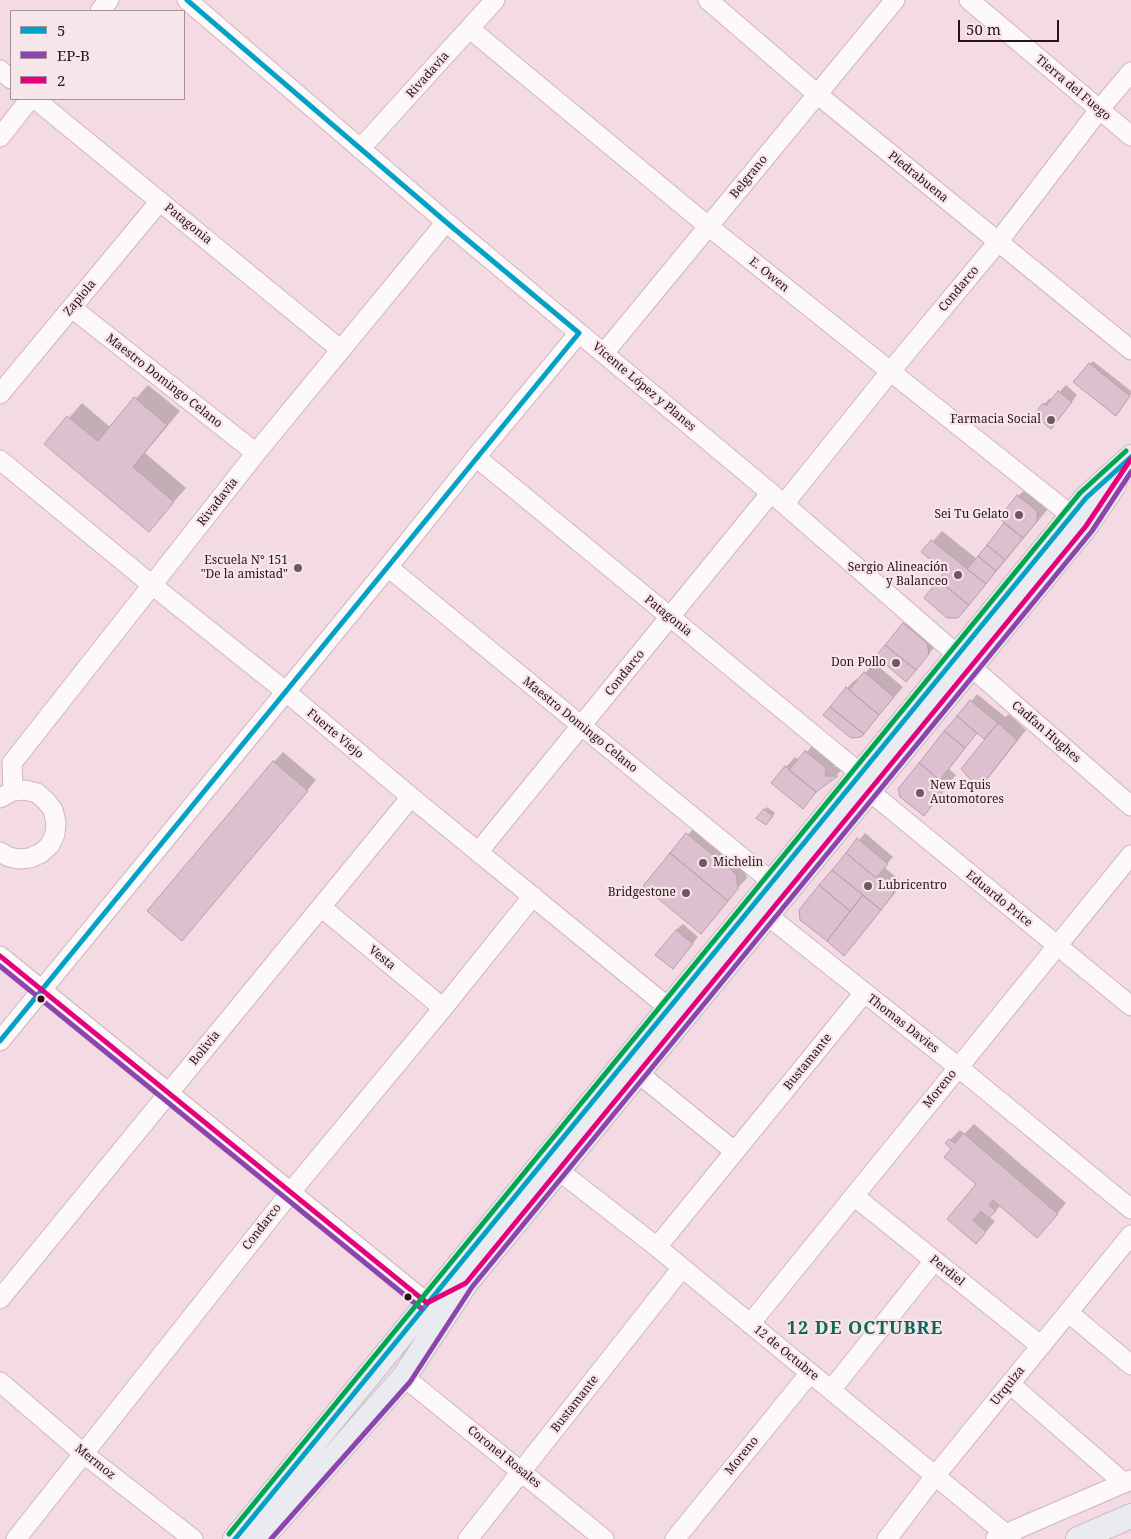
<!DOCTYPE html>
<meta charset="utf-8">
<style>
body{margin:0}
#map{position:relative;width:1131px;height:1539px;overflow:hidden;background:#f4dae2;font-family:"Noto Serif",serif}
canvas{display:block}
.legend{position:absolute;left:10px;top:10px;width:175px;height:90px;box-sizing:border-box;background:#f6e6ea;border:1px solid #a59197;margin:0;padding:6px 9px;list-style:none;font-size:15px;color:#2b111a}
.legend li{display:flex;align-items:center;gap:10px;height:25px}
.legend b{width:25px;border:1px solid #a59197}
.scale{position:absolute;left:958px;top:20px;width:101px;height:22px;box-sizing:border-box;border:2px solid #2b111a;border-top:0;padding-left:6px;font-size:15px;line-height:18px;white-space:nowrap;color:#2b111a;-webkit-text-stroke:4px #f6e6ea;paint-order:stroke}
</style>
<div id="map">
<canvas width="1131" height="1539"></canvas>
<ul class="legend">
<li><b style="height:6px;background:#02a1c5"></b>5</li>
<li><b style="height:6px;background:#8e44ad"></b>EP-B</li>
<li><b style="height:6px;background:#e5007d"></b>2</li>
</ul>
<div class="scale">50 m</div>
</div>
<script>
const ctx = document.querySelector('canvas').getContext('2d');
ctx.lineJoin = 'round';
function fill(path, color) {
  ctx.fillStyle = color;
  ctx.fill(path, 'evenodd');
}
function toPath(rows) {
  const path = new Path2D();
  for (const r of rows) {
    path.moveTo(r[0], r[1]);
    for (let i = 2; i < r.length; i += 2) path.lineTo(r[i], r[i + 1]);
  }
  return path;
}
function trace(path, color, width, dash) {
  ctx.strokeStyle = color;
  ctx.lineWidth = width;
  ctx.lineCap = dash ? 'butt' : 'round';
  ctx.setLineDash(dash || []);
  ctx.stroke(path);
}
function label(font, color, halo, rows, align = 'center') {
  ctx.font = font + ' "Noto Serif",serif';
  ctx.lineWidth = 4.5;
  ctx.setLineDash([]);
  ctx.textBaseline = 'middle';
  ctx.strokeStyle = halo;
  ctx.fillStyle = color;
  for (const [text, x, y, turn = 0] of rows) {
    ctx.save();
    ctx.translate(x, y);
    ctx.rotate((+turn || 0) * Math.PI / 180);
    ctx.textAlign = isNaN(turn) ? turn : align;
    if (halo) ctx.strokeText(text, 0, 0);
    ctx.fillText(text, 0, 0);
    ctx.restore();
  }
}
const shadow = toPath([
 [1093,361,1131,391,1131,394,1119,412,1074,382],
 [148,385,180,411,145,453,186,488,149,530,46,444,82,403,110,427],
 [1066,385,1077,395,1057,421,1044,404,1050,398,1052,400],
 [1028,487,1046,501,1047,510,968,606,958,617,947,571,923,552,942,531,977,559,1006,523,1018,496],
 [914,614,938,643,922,662,904,624],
 [874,663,903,687,861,736,847,688,856,679,859,680],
 [977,694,1005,717,1009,714,1026,730,989,777,979,787,994,730,992,729,978,732,949,769,956,775,924,814,899,789],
 [816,742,835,758,834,767,846,767,820,788,803,807,786,767,795,757,799,760],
 [283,752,316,780,191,929,274,762],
 [767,807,775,813,769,821,758,817],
 [697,824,745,864,747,878,723,904,725,905,714,919,701,932,645,886],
 [865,833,893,857,884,867,903,883,854,944,844,954,802,920,800,910],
 [683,924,698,937,679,961,676,930],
 [974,1124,1066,1203,1047,1226,1001,1205,989,1217,995,1221,985,1233,948,1219,978,1184,953,1149,947,1143,960,1130,964,1134]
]);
const building = toPath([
 [1089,363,1130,396,1116,416,1073,382,1089,363],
 [1058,391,1072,402,1051,429,1034,415,1043,403,1046,406,1058,391],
 [134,397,167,425,133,467,174,502,149,532,44,444,67,416,98,441,134,397],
 [1017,495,1037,511,1037,521,1023,538,999,518,1017,495],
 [1004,523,1023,538,1005,560,987,545,1004,523],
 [931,540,986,584,969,605,938,580,945,571,921,552,931,540],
 [987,545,1005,560,996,571,978,556,987,545],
 [978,556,996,571,986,584,967,569,978,556],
 [938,580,969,605,958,618,947,618,924,598,938,580],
 [903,623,927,643,929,654,916,670,885,645,903,623],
 [885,645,916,670,906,682,876,656,885,645],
 [864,672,894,697,879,715,849,690,864,672],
 [846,687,879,715,864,734,830,707,846,687],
 [970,700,998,723,984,739,957,716,970,700],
 [830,707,864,734,861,737,851,738,823,715,830,707],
 [957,716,977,733,965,748,944,731,957,716],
 [998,723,1017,740,979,789,961,769,998,723],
 [944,731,965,748,940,780,919,763,944,731],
 [805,751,826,768,825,776,838,776,816,792,789,770,805,751],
 [273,761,308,791,182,941,147,911,273,761],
 [919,763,947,786,924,816,900,797,898,789,919,763],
 [785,766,816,792,803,809,771,783,785,766],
 [764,809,773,816,766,825,756,818,764,809],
 [686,833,736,874,738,889,728,901,670,853,686,833],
 [857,838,888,864,876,878,846,853,857,838],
 [670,853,728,901,701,934,643,886,670,853],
 [846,853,894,893,881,910,832,870,846,853],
 [832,870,863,895,850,911,819,885,832,870],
 [819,885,850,911,827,941,800,920,799,910,819,885],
 [863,895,881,910,844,956,827,941,863,895],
 [676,930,693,944,673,969,655,955,676,930],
 [963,1133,1058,1214,1037,1238,993,1200,989,1205,996,1211,989,1218,981,1211,973,1220,986,1232,976,1244,947,1219,976,1184,944,1157,951,1149,945,1143,949,1139,955,1143,963,1133]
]);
const minor = toPath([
 [187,0,446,222,784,504,1131,806],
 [708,0,817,94,1131,350],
 [969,0,1131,136],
 [100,11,109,0],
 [470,29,708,226,1072,516],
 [0,70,11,79],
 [35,99,341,350],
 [0,137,30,99],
 [360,149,495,0],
 [72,308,256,453],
 [604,353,895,0],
 [0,394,160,201],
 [476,457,861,774],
 [0,460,152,585,285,691,411,797,669,1008],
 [784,504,890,372,998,242,1099,110,1131,72],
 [388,567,772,882],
 [13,791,12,763,256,453,446,222],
 [869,791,1131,1006],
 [0,798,13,791,25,790,37,793,46,801,53,810,56,822,55,834,50,845,41,853,30,858,19,859,9,857,0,852],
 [479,851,770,494],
 [321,907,443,1008],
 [767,915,958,1067,1131,1209],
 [0,956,427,1303],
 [0,1041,388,567,476,457,579,333],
 [638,1073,734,1151],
 [558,1170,657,1247,1012,1539],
 [854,1196,1041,1346],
 [657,1247,864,993],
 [0,1299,411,797],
 [1069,1313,1131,1365],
 [750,1324,1131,855],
 [404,1377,604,1539],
 [0,1382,84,1454,193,1539],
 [1010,1384,1124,1483],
 [831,1390,934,1261],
 [996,1538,1131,1480],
 [16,1539,290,1193,443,1008,533,896],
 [468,1539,682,1268],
 [675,1539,810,1373],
 [887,1539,935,1476,1131,1235]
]);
const major = toPath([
 [235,1539,1086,498,1131,457],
 [261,1539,404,1377,466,1283,1086,526,1114,485],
 [1078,1539,1131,1516]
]);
const bus1 = toPath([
 [0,1041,579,333,446,222,187,0],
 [235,1539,1086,498,1131,457]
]);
const bus2 = toPath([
 [0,966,422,1309],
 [271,1539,410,1382,472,1287,1092,531,1131,472]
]);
const bus3 = toPath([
 [0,956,427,1303,466,1283,1086,526,1131,459]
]);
const bus4 = toPath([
 [229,1534,1080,493,1126,451]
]);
const markers = [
 [1051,420,5,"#715760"],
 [1019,515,5,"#715760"],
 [298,568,5,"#715760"],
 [958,575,5,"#715760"],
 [896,663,5,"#715760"],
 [920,793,5,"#715760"],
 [703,863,5,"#715760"],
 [868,886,5,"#715760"],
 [686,893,5,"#715760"],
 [41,999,4.5,"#2b111a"],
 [408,1297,4.5,"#2b111a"]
];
const streetNames = [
 ["Rivadavia",428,75,-48],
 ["Tierra del Fuego",1073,88,40],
 ["Belgrano",749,177,-51],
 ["Piedrabuena",918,177,39],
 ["Patagonia",188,224,39],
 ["E. Owen",769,275,39],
 ["Condarco",959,289,-50],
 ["Zapiola",80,298,-50],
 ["Maestro Domingo Celano",164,381,38],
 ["Vicente López y Planes",644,387,40],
 ["Rivadavia",218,502,-52],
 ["Patagonia",668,616,39],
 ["Condarco",625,673,-51],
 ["Maestro Domingo Celano",580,725,39],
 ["Cadfan Hughes",1046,732,41],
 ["Fuerte Viejo",335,734,40],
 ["Eduardo Price",999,899,39],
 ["Vesta",382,958,39],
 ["Thomas Davies",903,1024,38],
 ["Bolivia",205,1048,-51],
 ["Bustamante",808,1062,-51],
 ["Moreno",940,1089,-51],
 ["Condarco",262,1227,-52],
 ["Perdiel",947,1271,39],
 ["12 de Octubre",786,1353,39],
 ["Urquiza",1008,1386,-51],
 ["Bustamante",575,1404,-52],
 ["Moreno",742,1456,-51],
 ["Coronel Rosales",504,1457,39],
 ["Mermoz",95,1462,39]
];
const poiNames = [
 ["Farmacia Social",1041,420],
 ["Sei Tu Gelato",1009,515],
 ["Escuela N° 151",288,561],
 ["\"De la amistad\"",288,575],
 ["Sergio Alineación",948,568],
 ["y Balanceo",948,582],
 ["Don Pollo",886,663],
 ["New Equis",930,786,"left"],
 ["Automotores",930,800,"left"],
 ["Michelin",713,863,"left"],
 ["Lubricentro",878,886,"left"],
 ["Bridgestone",676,893]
];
const districtNames = [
 ["12 DE OCTUBRE",865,1329]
];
fill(shadow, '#0003');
fill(building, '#ddc0d0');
trace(building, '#b6a0ab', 1);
trace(minor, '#cfb6be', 21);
trace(major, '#ccbdc2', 26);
trace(minor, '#fdf9fb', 19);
trace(major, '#e9ebf0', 24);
trace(bus1, '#02a1c5', 5);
trace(bus2, '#8e44ad', 5);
trace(bus3, '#e5007d', 5);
trace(bus4, '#00a651', 5);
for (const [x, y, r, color] of markers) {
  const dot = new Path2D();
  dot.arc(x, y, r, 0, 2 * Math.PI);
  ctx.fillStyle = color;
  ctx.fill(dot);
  trace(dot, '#f6e6ea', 2);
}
label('12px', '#2b111a', '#f6e6ea', streetNames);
label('12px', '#2b111a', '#f6e6ea', poiNames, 'right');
ctx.letterSpacing = '1px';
label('bold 18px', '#0d6659', '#f6e6ea', districtNames);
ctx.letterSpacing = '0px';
</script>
